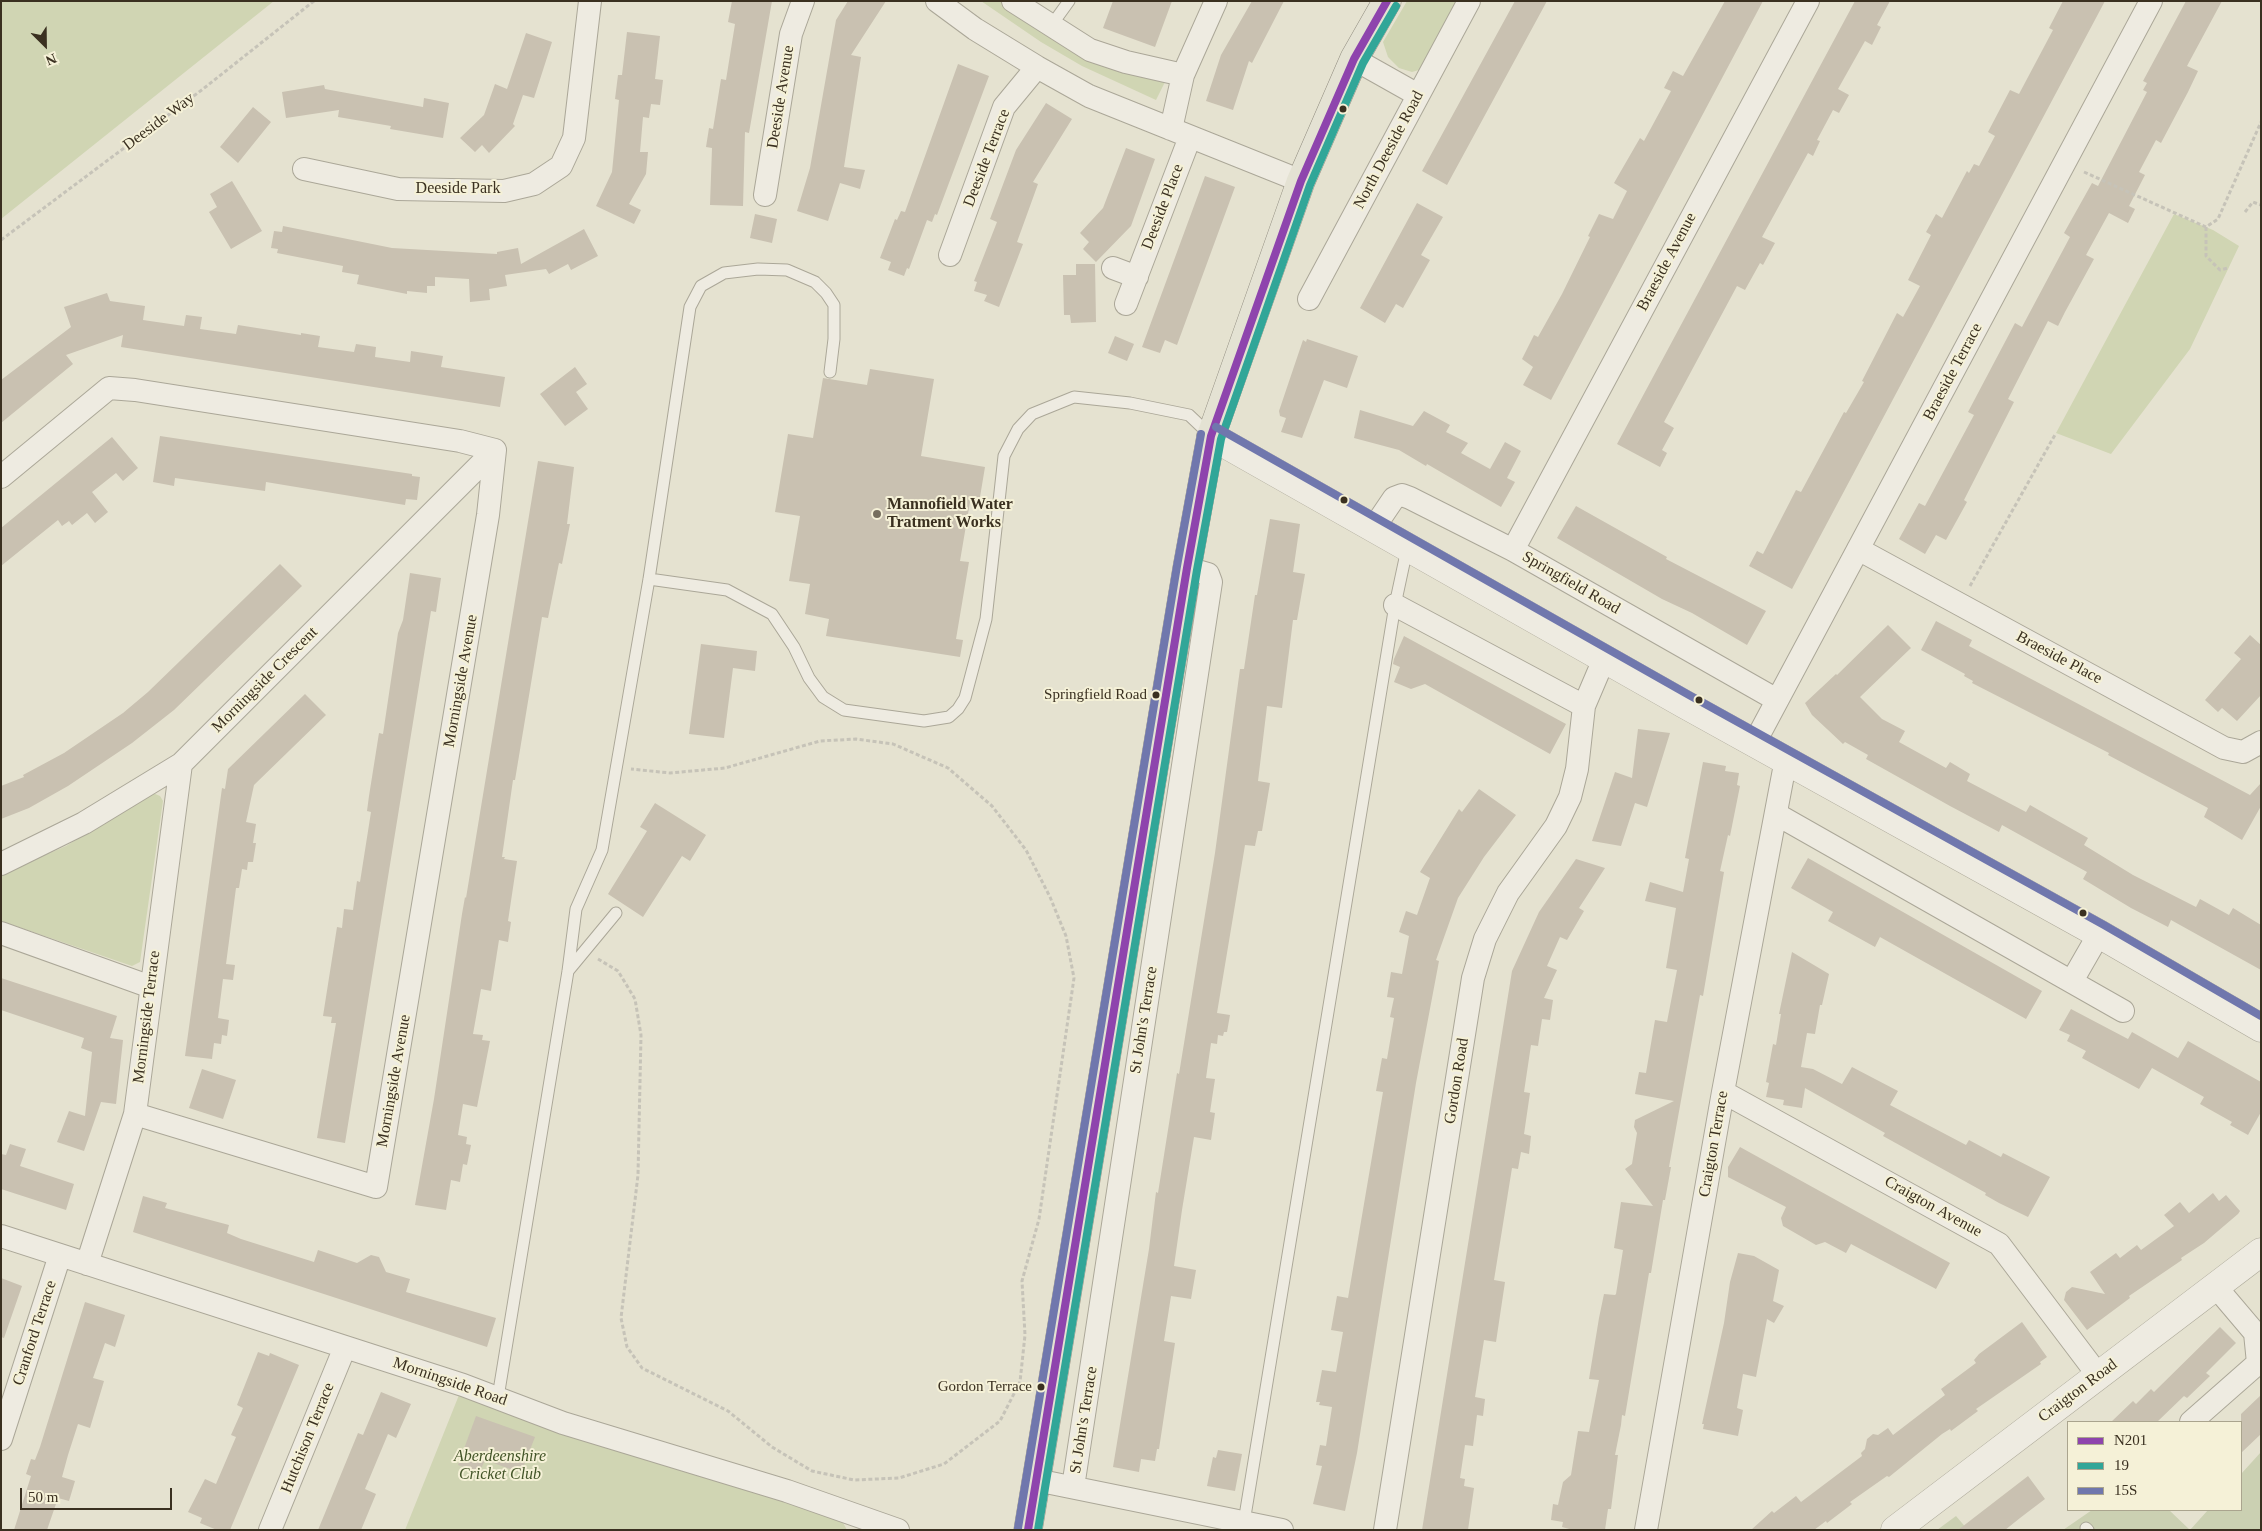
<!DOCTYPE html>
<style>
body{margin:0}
#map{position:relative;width:2262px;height:1531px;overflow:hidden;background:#e5e2d0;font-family:Georgia,serif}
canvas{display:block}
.frame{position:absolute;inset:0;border:2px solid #3a3020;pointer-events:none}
.legend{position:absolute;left:2067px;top:1421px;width:175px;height:90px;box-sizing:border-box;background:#f5f1d7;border:1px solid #aaa48e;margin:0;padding:6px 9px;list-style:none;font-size:15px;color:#3a3020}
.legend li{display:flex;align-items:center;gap:10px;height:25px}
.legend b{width:25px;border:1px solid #aaa48e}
.north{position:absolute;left:20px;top:20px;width:50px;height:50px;-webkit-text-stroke:4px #f5f1d7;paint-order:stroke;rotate:157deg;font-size:14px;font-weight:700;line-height:20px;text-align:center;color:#3a3020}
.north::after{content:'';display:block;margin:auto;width:18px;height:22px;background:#3a3020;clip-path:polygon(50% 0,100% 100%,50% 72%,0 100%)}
.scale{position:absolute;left:20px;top:1488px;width:152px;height:22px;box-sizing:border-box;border:2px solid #3a3020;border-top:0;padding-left:6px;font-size:15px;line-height:18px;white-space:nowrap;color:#3a3020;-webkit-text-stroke:4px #f5f1d7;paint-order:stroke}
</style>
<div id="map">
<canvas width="2262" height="1531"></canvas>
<div class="frame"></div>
<ul class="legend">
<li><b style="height:6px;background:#8e44ad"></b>N201</li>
<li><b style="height:6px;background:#31a698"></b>19</li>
<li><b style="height:6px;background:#7077ad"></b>15S</li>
</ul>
<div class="north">N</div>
<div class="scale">50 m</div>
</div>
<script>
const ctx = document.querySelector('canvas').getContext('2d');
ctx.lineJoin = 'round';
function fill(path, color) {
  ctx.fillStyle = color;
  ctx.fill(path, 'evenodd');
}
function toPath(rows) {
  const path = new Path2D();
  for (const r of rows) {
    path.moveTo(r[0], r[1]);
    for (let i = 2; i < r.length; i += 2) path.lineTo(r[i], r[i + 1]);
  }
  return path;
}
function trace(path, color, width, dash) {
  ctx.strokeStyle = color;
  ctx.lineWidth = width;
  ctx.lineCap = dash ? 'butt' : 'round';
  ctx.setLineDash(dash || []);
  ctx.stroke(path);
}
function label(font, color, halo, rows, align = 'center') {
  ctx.font = font + ' Georgia,serif';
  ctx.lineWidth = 4;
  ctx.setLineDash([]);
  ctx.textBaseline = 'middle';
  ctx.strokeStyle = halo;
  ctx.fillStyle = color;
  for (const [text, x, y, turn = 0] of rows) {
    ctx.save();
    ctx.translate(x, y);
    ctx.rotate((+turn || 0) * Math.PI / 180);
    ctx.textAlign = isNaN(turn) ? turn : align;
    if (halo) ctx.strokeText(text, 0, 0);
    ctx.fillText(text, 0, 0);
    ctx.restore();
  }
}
const green = toPath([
 [1,1,274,1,1,219],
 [981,1,1001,1,1047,32,1166,80,1156,100,1082,66,1041,42],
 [1407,1,1462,1,1426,68,1412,72,1399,68,1388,57,1383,42],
 [2174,214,2213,230,2239,246,2190,349,2111,454,2056,433],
 [153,793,160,796,163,801,140,962,132,966,1,921,1,874,66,846],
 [463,1385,835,1508,847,1530,405,1530]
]);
const cemetery = toPath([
 [2261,1452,2261,1530,2063,1530,2092,1510,2169,1510,2190,1530,2208,1510,2241,1510,2241,1474],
 [1956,1516,1968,1530,1937,1530]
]);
const building = toPath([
 [732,1,772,1,749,133,745,132,743,206,710,205,712,148,706,147,709,128,713,129,721,79,726,80,735,24,728,22],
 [848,1,886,1,851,55,861,57,844,167,865,170,860,189,840,183,828,221,797,211,810,168,836,20],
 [1113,1,1172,1,1155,47,1103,28],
 [1252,1,1284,1,1252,63,1249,61,1233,110,1206,101,1221,55],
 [1515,1,1547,1,1447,185,1422,171],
 [1725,1,1763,1,1551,400,1523,385,1533,367,1522,359,1534,335,1538,337,1562,294,1590,237,1588,236,1599,214,1613,219,1627,191,1614,183,1640,138,1644,141,1671,91,1664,88,1673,71,1683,76],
 [1855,1,1890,1,1877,25,1881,27,1872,45,1865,41,1838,89,1849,95,1839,113,1833,110,1817,140,1820,141,1813,156,1808,153,1762,237,1775,243,1763,265,1760,263,1745,290,1737,286,1664,422,1674,428,1662,450,1667,453,1660,467,1617,444],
 [2063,1,2105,1,1792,589,1749,566,1757,551,1763,554,1796,490,1801,492,1844,412,1846,413,1864,382,1862,381,1897,313,1903,317,1920,286,1908,280,1931,235,1926,232,1936,214,1942,218,1967,171,1969,173,1974,164,1979,166,1995,136,1988,132,2010,90,2019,94,2053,30,2049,28],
 [2186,1,2222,1,2187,66,2198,71,2188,92,2161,143,2156,140,2139,172,2145,175,2129,206,2135,209,2128,223,2109,213,2086,255,2094,259,2065,312,2058,326,2048,321,2008,399,2014,402,1964,500,1967,502,1946,540,1936,535,1925,554,1899,539,1919,503,1925,506,1974,415,1968,412,2015,323,2022,327,2070,237,2064,233,2092,183,2098,186,2147,92,2143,90,2147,83,2143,81],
 [627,32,660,36,655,79,663,80,660,105,651,104,649,118,643,117,640,152,648,152,646,174,629,204,641,210,634,224,596,206,612,172,619,100,615,99,618,75,622,75],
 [526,33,552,42,534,98,523,95,513,124,515,126,489,153,482,145,475,152,460,138,484,115,495,84,507,89],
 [958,64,989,76,937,215,935,214,932,222,927,220,909,269,907,268,904,276,888,270,891,262,880,258,895,219,897,220,901,211,905,212],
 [324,85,325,89,423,107,424,98,449,103,443,138,390,129,391,126,338,117,339,110,286,118,282,92],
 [1046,103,1072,119,1033,182,1038,184,1017,242,1023,244,999,307,984,301,987,295,974,291,977,282,974,281,997,222,990,219,1016,150],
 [253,107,271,122,238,163,220,147],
 [1126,148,1155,159,1131,226,1096,262,1083,249,1089,242,1080,233,1103,208],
 [1205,176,1235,187,1177,345,1165,340,1160,353,1142,347],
 [232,181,262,231,231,249,209,212,217,207,210,194],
 [1417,203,1443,217,1421,255,1430,260,1403,308,1396,304,1385,323,1360,308],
 [755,214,777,219,772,243,750,238],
 [283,226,392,248,497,254,497,252,518,248,521,264,584,229,598,256,571,270,568,264,549,274,546,269,505,275,507,286,489,289,490,300,470,302,469,279,435,277,435,286,427,286,427,293,407,291,407,294,357,284,359,275,342,272,343,266,277,253,278,249,271,248,274,231,282,232],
 [1076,264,1095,264,1096,322,1071,323,1070,315,1064,315,1063,275,1076,275],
 [107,293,110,301,145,306,143,320,184,326,186,315,202,317,200,329,236,334,238,325,301,335,301,333,320,336,318,347,354,352,356,344,376,347,375,357,410,362,411,351,443,356,441,367,505,377,500,407,121,347,123,335,66,355,73,364,1,423,1,380,71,327,64,307],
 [1115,336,1134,344,1127,361,1108,353],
 [1307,339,1358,356,1347,388,1324,380,1302,438,1281,432,1286,418,1280,416,1279,411,1303,340,1306,342],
 [575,367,587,384,576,392,588,409,565,426,540,394],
 [870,369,934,379,921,456,985,467,979,503,970,502,960,561,969,562,956,639,963,640,960,657,826,636,829,619,805,614,810,584,789,581,800,516,775,512,788,434,813,438,823,378,867,385],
 [1360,410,1413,426,1424,411,1450,425,1446,432,1468,443,1461,453,1490,469,1505,442,1521,451,1507,478,1515,482,1501,507,1427,464,1426,466,1399,450,1354,438],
 [160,436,412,474,412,476,420,477,417,500,406,499,405,505,266,482,265,491,175,478,174,486,153,482],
 [112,437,138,468,123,481,116,473,92,492,108,512,95,523,87,513,72,525,69,521,62,526,58,520,1,566,1,528],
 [538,461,574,467,567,524,570,524,562,564,559,563,548,618,542,617,515,780,513,780,502,857,505,857,504,859,517,861,508,921,511,922,508,942,499,940,491,991,481,989,473,1034,483,1035,482,1040,490,1041,477,1107,463,1104,458,1135,467,1137,466,1144,471,1145,467,1165,463,1164,460,1182,451,1180,446,1210,415,1205,434,1099,462,914,465,897,466,898],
 [1576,506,1667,557,1666,559,1766,611,1747,645,1692,613,1662,599,1557,538],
 [1270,519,1300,524,1293,572,1305,574,1297,620,1293,620,1282,708,1267,706,1258,781,1270,783,1262,831,1258,831,1255,846,1245,845,1217,1013,1230,1015,1227,1032,1224,1032,1223,1036,1218,1035,1217,1044,1211,1043,1206,1078,1215,1079,1210,1112,1215,1113,1211,1140,1194,1137,1182,1210,1174,1266,1196,1270,1191,1299,1171,1296,1164,1341,1175,1343,1159,1449,1157,1449,1155,1461,1141,1459,1139,1472,1113,1467,1149,1249,1156,1192,1158,1193,1177,1073,1179,1074,1215,853,1240,669,1244,669,1255,595,1257,595],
 [280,564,302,586,174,710,132,743,68,786,29,808,1,819,1,786,24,777,23,775,64,753,123,713,148,692],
 [410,573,441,578,436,612,431,611,345,1143,317,1138,336,1023,331,1023,332,1017,323,1016,337,927,342,928,344,909,353,910,357,881,360,882,371,812,367,811,369,796,379,733,383,734,398,633,403,620],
 [1936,621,1972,640,1969,646,2250,795,2261,783,2261,806,2242,840,2204,817,2208,808,2108,755,2109,753,1972,683,1973,681,1964,676,1965,674,1921,650],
 [1888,625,1911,648,1860,697,1882,719,1905,731,1899,742,1946,768,1950,762,1970,774,1967,781,2026,812,2030,805,2058,821,2088,838,2084,845,2133,875,2196,907,2200,899,2229,915,2233,908,2261,925,2261,970,2171,920,2168,927,2131,908,2083,879,2087,872,2002,825,1999,832,1950,806,1866,759,1868,755,1845,742,1843,744,1812,715,1805,703,1836,674,1837,675],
 [2250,635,2261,645,2261,695,2237,721,2222,708,2218,712,2205,700,2241,659,2234,653],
 [1404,636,1566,724,1550,754,1425,684,1411,689,1394,682,1400,667,1393,664,1394,659],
 [701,644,757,651,755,671,733,668,724,738,689,734],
 [305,694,326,715,254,785,246,822,256,824,253,843,256,843,253,862,248,862,247,870,242,869,239,888,236,888,226,964,235,965,233,980,223,979,218,1018,229,1020,227,1036,222,1035,221,1044,214,1043,212,1059,185,1056,222,788,225,789,228,769],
 [1638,729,1670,733,1647,807,1635,803,1621,846,1592,841,1615,772,1632,778],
 [1703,762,1726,766,1725,771,1739,773,1737,785,1740,786,1730,836,1728,835,1720,871,1724,872,1703,996,1700,995,1669,1167,1671,1167,1665,1200,1663,1200,1651,1273,1649,1273,1625,1416,1622,1415,1621,1425,1615,1455,1618,1455,1611,1509,1608,1509,1605,1530,1573,1530,1562,1527,1563,1522,1551,1520,1553,1504,1558,1505,1563,1482,1571,1475,1578,1431,1589,1432,1599,1380,1589,1379,1599,1318,1604,1294,1615,1295,1616,1294,1623,1250,1614,1248,1621,1202,1653,1206,1625,1169,1632,1164,1637,1133,1634,1127,1635,1120,1674,1101,1635,1094,1639,1072,1646,1073,1655,1020,1667,1022,1677,970,1666,968,1676,908,1645,901,1650,882,1683,892,1689,859,1685,858],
 [1479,789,1516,815,1484,857,1458,898,1436,960,1439,961,1416,1083,1357,1453,1345,1511,1313,1504,1322,1466,1316,1465,1320,1445,1326,1446,1332,1407,1319,1405,1320,1402,1316,1402,1322,1370,1336,1372,1343,1332,1331,1330,1337,1296,1348,1298,1383,1092,1376,1091,1382,1058,1387,1059,1394,1018,1390,1017,1394,998,1387,997,1391,972,1402,974,1409,936,1399,932,1406,911,1417,915,1430,878,1420,872,1459,809,1462,812],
 [655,803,706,835,690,861,682,856,643,917,608,894,647,831,640,827],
 [1808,858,2042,991,2026,1019,1880,937,1875,947,1828,921,1833,912,1791,888],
 [1576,859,1605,868,1579,908,1584,911,1567,940,1560,937,1547,966,1557,970,1544,998,1553,1000,1550,1020,1542,1019,1538,1046,1531,1045,1524,1092,1530,1093,1524,1134,1531,1136,1529,1154,1521,1152,1518,1169,1512,1168,1494,1280,1505,1282,1496,1342,1484,1340,1475,1397,1485,1399,1483,1416,1477,1415,1473,1446,1465,1445,1460,1478,1465,1479,1464,1486,1474,1488,1468,1530,1422,1530,1512,971,1539,912],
 [1792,952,1829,974,1822,1005,1820,1005,1815,1034,1807,1033,1801,1067,1813,1069,1842,1084,1852,1067,1898,1091,1890,1105,1966,1145,1969,1140,2001,1157,2003,1153,2050,1177,2028,1217,1999,1203,1985,1195,1986,1193,1883,1136,1885,1133,1805,1088,1802,1108,1783,1105,1784,1100,1766,1097,1769,1083,1766,1082,1773,1044,1776,1045,1781,1014,1779,1014],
 [1,978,117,1016,110,1038,123,1040,116,1104,101,1102,84,1151,57,1142,69,1111,85,1116,92,1052,81,1048,84,1038,1,1010],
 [2071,1009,2128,1039,2132,1032,2178,1058,2188,1041,2261,1082,2261,1112,2248,1135,2230,1125,2232,1122,2200,1104,2204,1097,2152,1068,2139,1089,2082,1058,2086,1051,2067,1041,2070,1035,2059,1030],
 [202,1069,236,1080,223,1119,189,1108],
 [10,1144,26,1149,20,1166,74,1184,66,1210,1,1189,1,1154,6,1155],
 [1740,1147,1950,1263,1936,1289,1851,1244,1846,1253,1825,1242,1816,1245,1783,1226,1781,1218,1786,1207,1728,1177,1728,1167],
 [2213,1193,2219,1201,2226,1195,2240,1211,2238,1214,2204,1243,2181,1258,2182,1260,2129,1296,2130,1298,2087,1330,2064,1300,2066,1292,2072,1287,2105,1294,2090,1272,2116,1253,2120,1258,2137,1245,2141,1250,2174,1226,2164,1215,2180,1202,2189,1213],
 [143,1196,167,1203,165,1208,229,1225,227,1233,241,1239,314,1262,318,1250,357,1263,371,1255,379,1257,386,1272,410,1279,406,1292,496,1318,487,1347,133,1232],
 [1738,1253,1754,1256,1779,1270,1773,1301,1784,1306,1774,1323,1767,1319,1756,1377,1743,1374,1737,1408,1743,1410,1738,1436,1703,1429,1704,1424,1702,1424,1724,1323,1730,1282],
 [1,1278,22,1286,4,1338,1,1337],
 [85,1302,125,1315,115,1347,105,1343,93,1378,104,1381,90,1428,78,1424,68,1455,62,1477,75,1481,69,1501,58,1498,47,1530,14,1530,31,1476,26,1474,31,1459,35,1460,40,1447],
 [2022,1322,2047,1357,2040,1362,2041,1364,1976,1409,1978,1411,1951,1431,1950,1429,1942,1434,1889,1477,1887,1476,1850,1502,1852,1504,1827,1523,1826,1521,1814,1530,1751,1530,1772,1511,1774,1513,1796,1496,1801,1502,1862,1456,1861,1453,1865,1449,1867,1439,1873,1434,1878,1435,1888,1428,1893,1435,1945,1395,1941,1389,1976,1363,1974,1360,1979,1354],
 [2220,1327,2236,1343,2206,1373,2210,1376,2187,1398,2184,1396,2157,1422,2111,1422,2133,1401,2136,1404,2151,1389,2154,1392],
 [258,1352,269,1356,270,1353,299,1365,230,1530,217,1530,200,1523,202,1518,188,1512,205,1479,216,1484,236,1437,231,1435,243,1408,237,1405],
 [381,1392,411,1404,396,1438,388,1434,365,1489,376,1494,361,1530,318,1530,358,1433,363,1435],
 [2261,1395,2261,1434,2241,1453,2241,1414],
 [476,1416,535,1437,521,1473,485,1460,479,1473,458,1465],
 [1218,1450,1242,1454,1235,1491,1207,1486,1213,1457,1216,1458],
 [2028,1476,2045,1499,2020,1518,2005,1530,1958,1530]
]);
const path = toPath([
 [2084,172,2206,227,2218,219,2261,122],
 [2245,212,2253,202,2261,205],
 [2206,227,2206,256,2220,270,2228,268],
 [1,240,203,89,314,1],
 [1970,586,2056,433],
 [598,959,618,971,635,999,641,1035,638,1175,621,1318,627,1347,642,1368,728,1411,772,1447,812,1471,854,1480,899,1478,944,1464,1000,1421,1020,1382,1025,1335,1022,1281,1039,1219,1074,978,1066,936,1050,897,1026,850,992,806,948,768,893,744,856,739,820,741,725,768,670,773,631,769]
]);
const service = toPath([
 [1051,26,1069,1],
 [649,579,727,590,772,614,794,647,809,678,823,697,844,710,924,721,949,717,958,709,965,698,986,619,1004,456,1018,429,1032,414,1074,397,1130,403,1189,415,1210,435],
 [568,971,616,913],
 [498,1397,568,971,576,909,602,850,649,579,690,307,701,286,724,273,758,269,787,270,815,282,826,293,834,305,834,339,830,372],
 [1244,1522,1395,605,1407,549],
 [2086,1528,2088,1530]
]);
const minor = toPath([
 [937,1,975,29,1037,67,1089,96,1301,181],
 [1013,1,1090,50,1126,62,1183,75],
 [1354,59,1418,95],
 [1171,129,1183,75,1216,1],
 [304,169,398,189,504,191,534,184,561,166,574,138,590,1],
 [765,195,791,34,803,1],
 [950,255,1004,107,1037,67],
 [1113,268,1137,277],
 [1309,299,1469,1],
 [1126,304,1190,137],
 [1,477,109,388,135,390,460,441,495,450,488,515,376,1187,135,1114],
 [1373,529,1394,498,1402,495,1410,498,1513,550,1777,700],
 [1858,549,2224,748,2243,752,2261,742],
 [1513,550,1808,1],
 [1395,605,1584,706],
 [1755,742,2151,1],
 [1776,814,2123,1011],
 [1,864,84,823,181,764,495,450],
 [1,933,151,987],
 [2072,981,2099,934],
 [1723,1092,1999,1244,2098,1375],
 [1,1236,463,1385,563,1423,787,1491,898,1530],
 [87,1264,135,1114,181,764],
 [2191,1422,2258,1363,2255,1333,2216,1287],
 [1,1439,60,1255],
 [1036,1480,1282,1530],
 [1073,1487,1211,582,1208,574,1187,568],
 [270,1530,345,1347],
 [1385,1530,1473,978,1485,939,1508,893,1556,826,1570,797,1577,769,1584,706,1604,659],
 [1646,1530,1723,1092,1786,759]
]);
const tertiary = toPath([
 [1211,436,1684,704,2099,934,2261,1028],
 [1895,1530,2261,1252]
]);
const primary = toPath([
 [1028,1530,1187,568,1211,436,1301,181,1354,59,1387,1]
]);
const bus1 = toPath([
 [1028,1530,1187,568,1211,436,1301,181,1354,59,1387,1]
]);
const bus2 = toPath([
 [1038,1530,1197,570,1221,439,1310,185,1363,63,1396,6]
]);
const bus3 = toPath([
 [1216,427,1689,695,2104,925,2261,1016],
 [1018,1528,1177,566,1201,434]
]);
const markers = [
 [1343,109,4.5,"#3a3020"],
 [1344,500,4.5,"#3a3020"],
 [877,514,5,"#766e5e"],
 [1156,695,4.5,"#3a3020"],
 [1699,700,4.5,"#3a3020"],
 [2083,913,4.5,"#3a3020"],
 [1041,1387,4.5,"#3a3020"]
];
const busNames = [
 ["Springfield Road",1147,695],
 ["Gordon Terrace",1032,1387]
];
const streetNames = [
 ["Deeside Avenue",781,97,-81],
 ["Deeside Way",159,122,-37],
 ["North Deeside Road",1389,150,-62],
 ["Deeside Terrace",987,158,-69],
 ["Deeside Park",458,189],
 ["Deeside Place",1163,207,-69],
 ["Braeside Avenue",1667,262,-62],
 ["Braeside Terrace",1953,372,-62],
 ["Springfield Road",1571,583,30],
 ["Braeside Place",2059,658,28],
 ["Morningside Crescent",265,680,-45],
 ["Morningside Avenue",461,681,-80],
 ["Morningside Terrace",147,1017,-83],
 ["St John's Terrace",1144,1020,-81],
 ["Morningside Avenue",394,1081,-80],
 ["Gordon Road",1457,1081,-81],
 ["Craigton Terrace",1714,1144,-80],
 ["Craigton Avenue",1933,1207,29],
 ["Cranford Terrace",35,1333,-72],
 ["Morningside Road",450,1382,19],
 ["Craigton Road",2078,1391,-37],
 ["St John's Terrace",1084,1420,-81],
 ["Hutchison Terrace",308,1438,-68]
];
const poiNames = [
 ["Mannofield Water",887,505],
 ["Tratment Works",887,523]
];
const parkNames = [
 ["Aberdeenshire",500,1457],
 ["Cricket Club",500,1475]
];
fill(green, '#d0d5b3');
fill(cemetery, '#cbd0b2');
fill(building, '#c9c1b1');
trace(service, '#aba798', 13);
trace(minor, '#aba798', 24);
trace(tertiary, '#aba798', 29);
trace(primary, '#908c7f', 29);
trace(path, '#c6c3b8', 3, [4, 2.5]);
trace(service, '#eeebe1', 11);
trace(minor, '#eeebe1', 22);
trace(tertiary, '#eeebe1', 28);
trace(primary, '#e4e2d3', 28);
trace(bus1, '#8e44ad', 8);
trace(bus2, '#31a698', 8);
trace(bus3, '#7077ad', 8);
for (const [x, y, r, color] of markers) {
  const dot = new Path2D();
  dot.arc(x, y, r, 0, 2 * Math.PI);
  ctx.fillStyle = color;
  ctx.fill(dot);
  trace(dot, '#f5f1d7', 2);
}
label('15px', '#3a3020', '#f5f1d7', busNames, 'right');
label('16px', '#3a3020', '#f5f1d7', streetNames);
label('bold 16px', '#3a3020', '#f5f1d7', poiNames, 'left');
label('italic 16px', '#435528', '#f5f1d7', parkNames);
</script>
